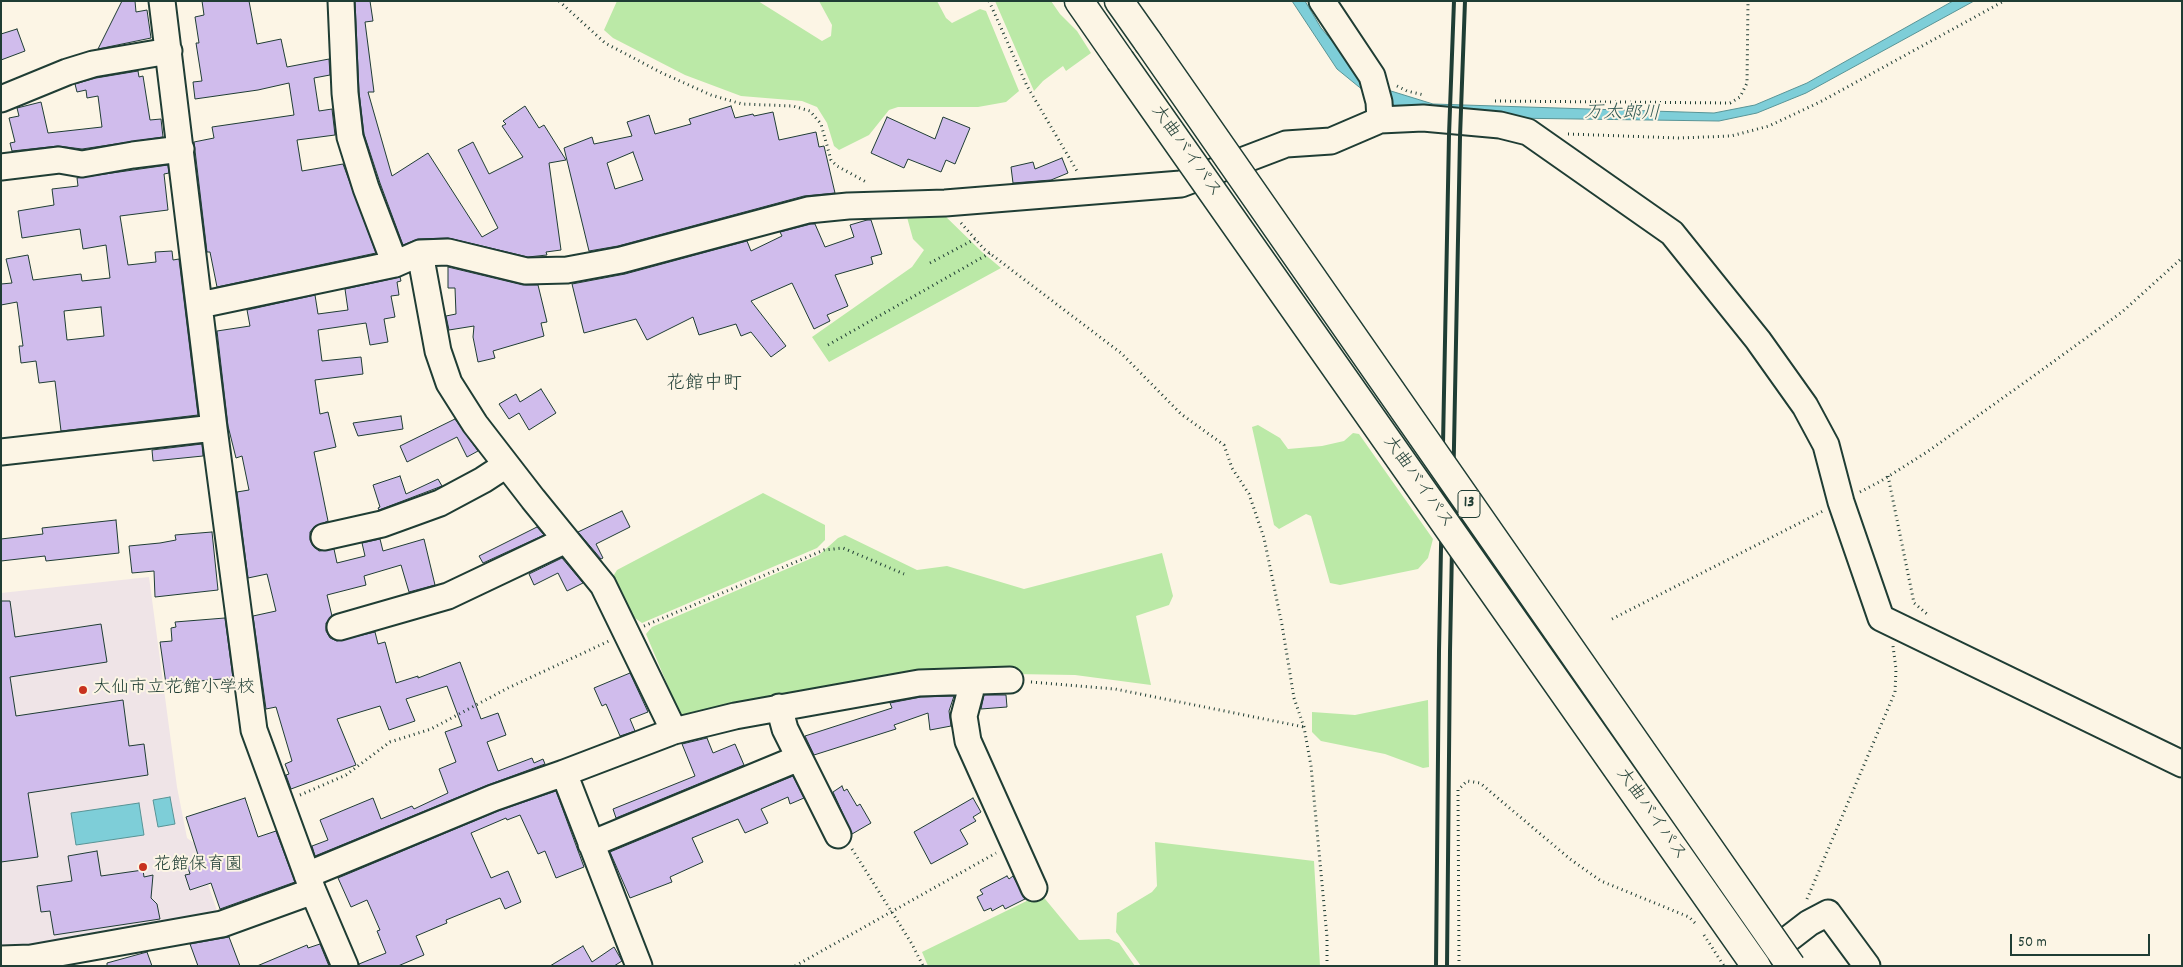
<!DOCTYPE html>
<meta charset="utf-8">
<style>
body{margin:0}
#map{position:relative;width:2183px;height:967px;overflow:hidden;background:#fcf5e5;font-family:Dekko,sans-serif}
canvas{display:block}
.frame{position:absolute;inset:0;border:2px solid #1f3d34;pointer-events:none}
.scale{position:absolute;left:2010px;top:934px;width:140px;height:22px;box-sizing:border-box;border:2px solid #1f3d34;border-top:0;padding-left:6px;font-size:15px;line-height:18px;white-space:nowrap;color:#1f3d34;-webkit-text-stroke:4px #fcf5e5;paint-order:stroke}
</style>
<div id="map">
<canvas width="2183" height="967"></canvas>
<div class="frame"></div>
<div class="scale">50 m</div>
</div>
<script>
const ctx = document.querySelector('canvas').getContext('2d');
ctx.lineJoin = 'round';
function fill(path, color) {
  ctx.fillStyle = color;
  ctx.fill(path, 'evenodd');
}
function toPath(rows) {
  const path = new Path2D();
  for (const r of rows) {
    path.moveTo(r[0], r[1]);
    for (let i = 2; i < r.length; i += 2) path.lineTo(r[i], r[i + 1]);
  }
  return path;
}
function trace(path, color, width, dash) {
  ctx.strokeStyle = color;
  ctx.lineWidth = width;
  ctx.lineCap = dash ? 'butt' : 'round';
  ctx.setLineDash(dash || []);
  ctx.stroke(path);
}
function label(font, color, halo, rows, align = 'center') {
  ctx.font = font + ' Dekko,"Klee One",sans-serif';
  ctx.lineWidth = 4;
  ctx.setLineDash([]);
  ctx.textBaseline = 'middle';
  ctx.strokeStyle = halo;
  ctx.fillStyle = color;
  for (const [text, x, y, turn = 0] of rows) {
    ctx.save();
    ctx.translate(x, y);
    ctx.rotate((+turn || 0) * Math.PI / 180);
    ctx.textAlign = isNaN(turn) ? turn : align;
    if (halo) ctx.strokeText(text, 0, 0);
    ctx.fillText(text, 0, 0);
    ctx.restore();
  }
}
const built = toPath([
 [149,577,177,787,187,838,194,843,219,917,1,951,1,593]
]);
const green = toPath([
 [617,1,758,1,822,41,831,36,832,25,819,1,937,1,946,18,952,23,980,9,986,11,1019,91,1006,102,978,107,898,107,889,110,869,135,839,150,834,146,827,123,817,107,802,101,741,96,685,75,613,38,604,30],
 [995,1,1051,1,1060,14,1077,31,1091,53,1066,71,1063,66,1043,81,1034,91],
 [905,210,941,212,982,252,1001,268,829,362,812,337,912,267,924,250,913,239],
 [1258,425,1280,438,1288,449,1322,446,1344,441,1353,433,1359,434,1433,539,1428,558,1418,569,1340,585,1330,583,1311,516,1306,514,1279,529,1274,525,1252,427],
 [763,493,825,525,825,540,817,548,642,623,632,616,612,578,617,570],
 [845,535,917,570,947,566,1024,589,1162,553,1173,596,1169,605,1136,616,1151,685,1075,675,1014,674,681,717,646,634,652,627,819,555,838,538],
 [1428,700,1429,767,1423,768,1385,754,1321,741,1312,732,1312,712,1355,715],
 [1155,842,1314,861,1320,966,1141,966,1116,932,1117,913,1152,892,1157,886],
 [1041,894,1079,940,1109,939,1119,943,1135,966,928,966,922,952]
]);
const water = toPath([
 [1292,1,1305,1,1321,28,1356,69,1391,91,1433,104,1714,113,1755,105,1807,83,1953,1,1974,1,1806,93,1757,113,1719,121,1508,118,1398,108,1364,91,1337,69,1292,1],
 [170,797,175,824,158,827,153,800,170,797],
 [139,803,144,835,76,845,71,813,139,803]
]);
const building = toPath([
 [122,1,135,1,136,12,147,10,151,38,98,49,122,1],
 [202,1,249,1,257,44,281,39,287,67,329,59,330,75,314,78,319,111,332,109,335,135,297,140,302,171,343,164,376,253,217,287,210,252,207,252,194,142,214,138,212,127,294,115,289,83,258,90,195,99,193,82,202,81,196,43,199,43,195,17,204,15,202,1],
 [355,1,370,1,373,21,365,22,374,92,368,92,392,176,428,153,482,237,498,228,458,150,473,142,489,174,523,157,502,126,506,124,503,121,525,106,539,128,544,125,566,160,549,163,561,250,546,252,547,255,528,257,448,238,418,239,403,245,380,183,364,134,359,92,355,1],
 [17,29,25,51,1,60,1,34,17,29],
 [138,71,139,77,143,76,150,120,161,119,163,137,82,149,58,146,12,151,10,143,15,142,9,118,19,116,17,108,41,102,48,133,102,127,98,96,87,98,86,90,77,92,75,84,96,78,138,71],
 [731,106,735,118,753,114,754,116,773,112,779,140,816,132,819,147,824,146,835,193,804,196,618,246,589,251,564,148,592,137,594,144,632,136,627,122,649,115,655,134,691,124,689,119,731,106],
 [633,152,643,180,615,189,607,163,633,152],
 [887,117,935,139,943,117,970,128,955,164,946,160,941,172,908,159,904,168,871,153,887,117],
 [1062,158,1068,173,1051,180,1013,183,1011,167,1033,162,1035,169,1062,158],
 [168,165,169,173,164,174,168,210,120,216,128,265,156,262,155,252,172,251,173,260,179,259,198,415,61,431,55,381,39,383,36,361,21,363,19,346,23,346,17,302,1,305,1,284,12,283,6,259,28,255,33,280,81,274,82,281,110,278,106,245,83,249,80,229,22,238,18,211,54,205,52,189,78,186,77,178,168,165],
 [101,307,104,336,67,340,64,311,101,307],
 [867,220,871,220,882,254,871,257,873,264,835,275,848,306,827,315,830,321,814,329,792,283,751,301,786,346,771,357,751,332,741,336,736,324,699,335,693,317,647,340,636,319,584,333,572,284,625,274,747,241,751,251,782,236,780,232,811,224,815,224,825,247,854,237,850,225,867,220],
 [448,267,523,285,538,285,547,322,541,323,544,336,493,351,495,358,478,362,473,337,474,326,449,330,446,316,456,314,455,288,448,288,448,267],
 [400,277,401,281,397,282,399,295,391,296,395,317,384,319,388,342,370,345,366,323,318,330,322,361,361,357,363,374,315,380,320,414,328,412,336,447,314,452,328,521,314,527,310,532,310,540,313,546,319,551,334,549,337,563,365,556,362,543,380,539,383,551,424,539,435,585,409,592,401,565,364,576,366,585,327,595,332,616,326,623,326,631,330,638,337,641,375,632,378,644,385,642,396,683,418,676,418,678,460,662,481,719,498,713,506,735,487,742,498,771,532,758,534,763,543,759,545,764,488,785,315,856,312,846,328,840,320,820,373,798,381,819,412,806,414,809,448,793,439,769,456,762,445,732,462,726,447,686,406,699,415,721,389,730,380,706,337,719,356,765,291,789,286,775,289,774,285,764,292,761,276,707,266,709,253,616,276,611,267,574,248,578,237,492,249,490,242,456,236,458,228,426,217,331,250,326,247,310,315,295,318,314,348,310,345,289,400,277],
 [541,389,556,413,529,430,519,413,509,419,499,404,516,394,520,402,541,389],
 [401,416,403,429,358,436,353,423,401,416],
 [455,419,478,451,467,457,457,437,407,462,400,446,455,419],
 [202,444,203,456,153,461,152,450,202,444],
 [400,476,406,494,438,479,442,486,379,510,378,508,380,507,373,485,400,476],
 [622,511,630,527,596,544,603,558,601,559,578,532,622,511],
 [116,520,119,553,46,561,45,556,1,561,1,539,43,534,42,528,116,520],
 [537,527,544,535,483,563,479,556,537,527],
 [212,532,218,590,155,597,154,571,132,573,129,546,160,543,176,540,175,535,212,532],
 [562,558,583,583,567,591,558,573,534,585,529,574,562,558],
 [1,601,10,601,15,637,101,624,107,662,10,677,16,716,123,700,129,746,144,744,148,775,28,793,38,857,1,862,1,601],
 [225,618,233,678,166,684,160,642,172,641,171,628,176,627,175,622,225,618],
 [630,673,648,712,630,719,635,731,620,736,606,704,602,706,594,688,630,673],
 [984,695,1006,695,1007,707,981,709,984,695],
 [954,696,949,711,951,726,930,730,928,713,894,725,896,729,814,755,805,736,892,708,890,703,921,697,954,696],
 [707,738,713,753,735,744,744,765,616,818,613,809,695,776,682,744,707,738],
 [793,776,804,798,790,804,788,797,761,809,768,823,745,833,738,819,692,838,703,862,670,877,672,882,630,898,610,852,793,776],
 [842,786,844,791,847,789,857,806,860,804,871,823,852,834,833,792,842,786],
 [556,791,584,867,556,878,545,851,538,854,520,815,507,820,506,818,471,833,491,878,508,871,521,902,505,909,500,898,446,920,447,923,416,936,424,955,398,966,359,966,359,964,386,953,377,931,380,930,367,900,351,907,338,878,498,811,556,791],
 [245,798,258,837,276,831,295,882,220,909,211,883,190,890,185,875,190,874,187,865,200,861,186,817,245,798],
 [973,798,981,812,973,817,976,821,960,830,968,844,931,864,914,832,973,798],
 [97,851,101,876,143,870,144,877,153,875,151,898,157,904,160,919,54,935,50,911,41,912,37,886,72,881,68,856,97,851],
 [1007,876,1009,879,1013,876,1025,899,1005,909,1003,905,992,911,991,908,984,911,977,897,983,894,980,890,1007,876],
 [229,937,240,966,198,966,190,944,229,937],
 [320,944,329,966,257,966,307,945,308,948,320,944],
 [583,946,592,962,614,947,622,961,614,966,550,966,583,946],
 [147,952,152,966,107,966,107,963,147,952]
]);
const path = toPath([
 [559,1,605,43,662,73,711,95,742,104,793,106,810,111,821,124,831,160,837,166,868,183],
 [989,1,1027,86,1077,171],
 [1397,86,1407,91,1424,95],
 [1495,101,1730,103,1740,97,1747,83,1748,1],
 [1568,134,1679,138,1731,136,1769,126,1820,102,2004,1],
 [961,223,984,249,1121,353,1181,414,1224,445,1232,468,1249,494,1264,538,1282,625,1294,698,1304,727,1311,766,1327,937,1327,966],
 [930,263,975,239],
 [828,345,990,253],
 [1888,476,1914,603,1927,614],
 [1860,492,1881,481,1927,452,2028,380,2122,312,2182,258],
 [1612,619,1823,511],
 [644,626,824,550,843,548,904,574],
 [1031,682,1115,689,1304,727],
 [300,795,346,775,390,742,431,729,508,688,609,641],
 [852,849,912,944,923,966],
 [1807,899,1895,692,1896,669,1893,646],
 [1704,935,1724,966],
 [795,966,996,853],
 [1459,966,1458,790,1467,781,1480,783,1570,859,1601,881,1689,917,1697,925]
]);
const minor = toPath([
 [162,1,214,428,254,730,313,891,345,966],
 [341,1,345,93,350,137,366,188,395,264],
 [1,99,67,72,93,64,169,51],
 [1380,120,1423,118,1500,125,1528,132,1672,233,1758,340,1805,406,1826,445,1841,502,1881,618,2182,764],
 [1,167,59,160,82,164,133,155,181,149],
 [420,253,438,351,449,383,475,424,533,499,603,585,674,731],
 [200,305,395,264,420,253,448,252,526,271,567,270,621,260,808,210,848,206,945,203,1181,184,1286,144,1331,141,1380,120,1379,102,1372,76,1322,1],
 [1,452,214,428],
 [324,537,382,524,440,503,483,480,506,465],
 [340,627,448,596,566,540],
 [973,682,964,716,968,741,1034,888],
 [779,707,785,729,838,835],
 [564,773,639,966],
 [591,844,799,758],
 [307,875,493,798,564,773,674,731,735,716,919,683,1010,680],
 [1,959,31,958,222,924,313,891],
 [1761,960,1809,923,1828,913,1867,966]
]);
const highway = toPath([
 [1079,1,1120,60],
 [1119,1,1148,42]
]);
const rail = toPath([
 [1436,966,1439,651,1449,135,1454,1],
 [1447,966,1450,651,1460,137,1465,1]
]);
const highwayBridge = toPath([
 [1148,42,1791,966],
 [1120,60,1756,966]
]);
const markers = [
 [83,690,5,"#c8321e"],
 [143,867,5,"#c8321e"]
];
const shields = [
 [1469,504,22]
];
const shieldNames = [
 ["13",1469,504]
];
const streetNames = [
 ["大曲バイパス",1185,152,55],
 ["大曲バイパス",1417,483,55],
 ["大曲バイパス",1650,815,55]
];
const poiNames = [
 ["大仙市立花館小学校",93,690],
 ["花館保育園",153,867]
];
const waterNames = [
 ["万太郎川",1622,115,1]
];
const neighbourhoodNames = [
 ["花館中町",704,385]
];
fill(built, '#efe4e7');
fill(green, '#bbe9a7');
fill(water, '#7eced8');
trace(water, '#589496', 1);
fill(building, '#d0bcec');
trace(building, '#1f3d34', 1);
trace(minor, '#1f3d34', 29);
trace(highway, '#1f3d34', 31);
trace(path, '#1f3d34', 3, [1, 4]);
trace(minor, '#fcf5e5', 25);
trace(highway, '#fcf5e5', 28);
trace(rail, '#1f3d34', 4);
trace(highwayBridge, '#1f3d34', 31, []);
trace(highwayBridge, '#fcf5e5', 28);
for (const [x, y, r, color] of markers) {
  const dot = new Path2D();
  dot.arc(x, y, r, 0, 2 * Math.PI);
  ctx.fillStyle = color;
  ctx.fill(dot);
  trace(dot, '#fcf5e5', 2);
}
for (const [x, y, w] of shields) {
  const box = new Path2D();
  box.roundRect(x - w / 2, y - 13.5, w, 27, 4);
  ctx.fillStyle = '#fcf5e5';
  ctx.fill(box);
  trace(box, '#1f3d34', 1);
}
label('bold 16px', '#1f3d34', null, shieldNames);
label('18px', '#1f3d34', '#fcf5e5', streetNames);
label('18px', '#1f3d34', '#fcf5e5', poiNames, 'left');
label('italic 19px', '#325a55', '#fcf5e5', waterNames);
label('19px', '#1f3d34', '#fcf5e5', neighbourhoodNames);
</script>
